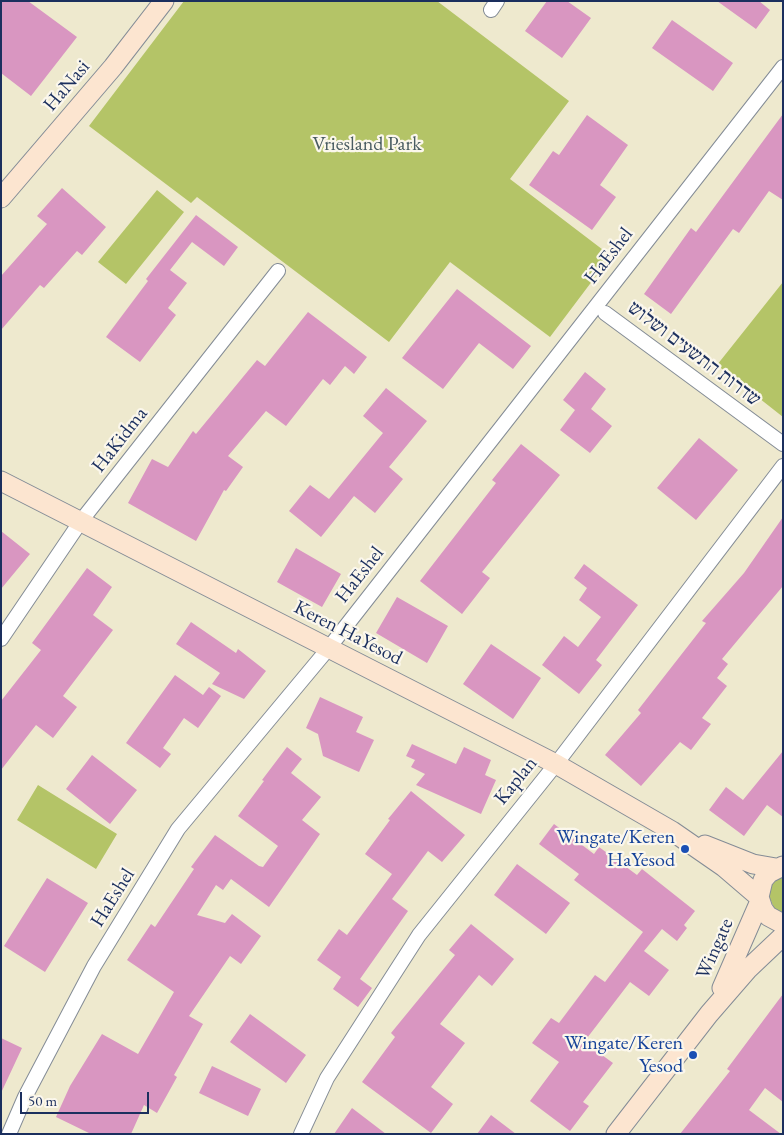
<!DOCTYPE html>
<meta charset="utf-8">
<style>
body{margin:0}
#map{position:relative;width:784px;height:1135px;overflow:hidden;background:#eee9ce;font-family:"EB Garamond",serif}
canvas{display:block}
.frame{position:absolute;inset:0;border:2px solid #1b2f5e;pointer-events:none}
.scale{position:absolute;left:20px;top:1092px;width:129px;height:22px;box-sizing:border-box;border:2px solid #1b2f5e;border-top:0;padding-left:6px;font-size:15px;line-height:18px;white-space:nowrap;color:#1b2f5e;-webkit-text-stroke:4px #fbf7ec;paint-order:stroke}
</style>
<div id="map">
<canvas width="784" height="1135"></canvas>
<div class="frame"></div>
<div class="scale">50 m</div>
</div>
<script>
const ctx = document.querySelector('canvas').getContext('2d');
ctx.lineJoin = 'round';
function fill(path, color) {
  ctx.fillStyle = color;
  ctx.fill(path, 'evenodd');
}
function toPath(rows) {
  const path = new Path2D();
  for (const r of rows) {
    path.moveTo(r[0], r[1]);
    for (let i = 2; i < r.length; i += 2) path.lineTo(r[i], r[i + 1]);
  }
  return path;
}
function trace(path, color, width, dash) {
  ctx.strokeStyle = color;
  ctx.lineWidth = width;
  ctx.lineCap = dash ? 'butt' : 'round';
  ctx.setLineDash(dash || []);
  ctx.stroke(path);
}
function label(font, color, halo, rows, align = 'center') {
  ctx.font = font + ' "EB Garamond","Frank Ruhl Libre",serif';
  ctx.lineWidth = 4.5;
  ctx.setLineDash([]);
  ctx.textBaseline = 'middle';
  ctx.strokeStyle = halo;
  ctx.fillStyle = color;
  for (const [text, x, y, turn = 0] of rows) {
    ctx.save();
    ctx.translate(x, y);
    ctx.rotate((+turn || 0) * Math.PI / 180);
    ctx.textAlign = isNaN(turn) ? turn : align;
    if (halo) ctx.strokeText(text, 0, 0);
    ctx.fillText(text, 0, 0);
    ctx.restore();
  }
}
const green = toPath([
 [184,1,437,1,569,101,510,179,611,256,550,337,450,262,389,342,197,197,191,203,89,126],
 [157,190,184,212,126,284,98,262],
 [783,282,783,417,717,365],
 [38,785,117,834,96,869,17,820],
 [783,875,783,914,774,908,769,896,772,883]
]);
const building = toPath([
 [1,1,28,1,77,37,31,96,1,73],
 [547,1,567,1,591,18,562,58,525,31],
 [717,1,759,1,770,10,756,29],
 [672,20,733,63,713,91,652,48],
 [783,114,783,200,769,191,739,233,733,229,671,314,644,294,691,228,696,232],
 [587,115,628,145,600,185,616,197,592,230,529,185,553,151,559,155],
 [62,188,106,227,82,255,77,251,44,288,40,285,1,330,1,276,47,224,37,216],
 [196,215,238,247,224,266,192,242,170,270,187,283,168,308,176,315,140,362,106,337,148,281,146,279],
 [457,289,531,346,513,369,479,343,443,389,402,358],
 [308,312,367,357,354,374,345,366,330,385,323,379,286,426,266,411,228,456,243,467,226,491,224,490,196,541,128,503,152,459,168,467,193,431,196,434,257,360,265,366],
 [585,372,606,389,591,409,612,426,590,453,560,430,575,410,563,400],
 [386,388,427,421,389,467,403,479,375,513,354,496,321,537,289,511,310,485,329,499,383,433,363,416],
 [699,438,738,470,696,520,657,488],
 [521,444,560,475,482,572,490,578,462,614,420,581,496,483,492,480],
 [783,517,783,586,722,659,728,664,717,678,727,686,702,718,711,724,691,750,680,742,641,786,605,755,641,713,638,710,706,623,702,621,744,573],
 [1,531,30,554,1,589],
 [296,548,341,574,322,607,277,582],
 [584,564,638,605,596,660,602,665,579,694,542,665,564,636,578,647,601,617,579,600,587,588,574,578],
 [87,568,112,587,93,615,113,630,63,696,77,707,53,738,36,725,1,770,1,701,41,650,32,643],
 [397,597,448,626,427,663,376,633],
 [191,622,236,653,238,649,266,671,244,699,212,684,220,673,176,644],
 [491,644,541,678,513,719,463,684],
 [175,675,203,695,209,687,221,696,198,728,184,718,163,748,171,754,160,768,126,743],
 [320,697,363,717,356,732,374,740,359,772,323,756,318,734,306,728],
 [412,744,456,764,464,747,491,760,485,775,496,780,481,814,416,785,425,774,411,767,415,760,406,756],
 [287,747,302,759,291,773,321,797,302,820,320,834,269,907,231,879,223,890,216,885,197,915,225,923,232,914,261,936,241,964,230,956,189,1016,203,1024,174,1075,177,1077,157,1113,144,1105,131,1134,91,1134,56,1117,70,1086,102,1034,138,1054,174,992,127,960,151,924,155,927,194,869,191,867,215,835,259,866,263,867,278,846,238,816,264,781,262,780],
 [783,751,783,817,767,805,744,836,709,810,726,787,743,800],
 [92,755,137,790,110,824,66,789],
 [411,791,465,835,442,862,428,851,392,899,408,911,360,979,372,988,358,1007,333,989,341,977,317,960,339,929,347,935,392,874,365,854,390,820,388,819],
 [554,824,594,854,599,847,637,875,642,869,695,911,684,925,687,928,677,941,662,929,644,951,669,970,649,996,630,982,584,1042,613,1063,583,1102,589,1106,570,1131,530,1101,559,1062,532,1043,551,1018,559,1023,595,975,605,982,643,932,574,880,579,874,539,844],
 [517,864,570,903,546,934,494,895],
 [47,878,88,903,45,972,4,946],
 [471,924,514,959,492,986,479,975,440,1024,465,1043,431,1087,453,1104,431,1133,362,1082,395,1037,391,1033,455,955,449,950],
 [783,994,783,1102,765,1088,749,1110,781,1134,680,1134,730,1071,727,1069],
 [250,1014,306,1055,286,1083,230,1042],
 [1,1038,22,1048,1,1093],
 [212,1066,261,1089,248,1116,199,1093],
 [352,1108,386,1134,334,1134],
 [491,1115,516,1134,477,1134]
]);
const street = toPath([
 [491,10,497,1],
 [605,313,783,444],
 [1,639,81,521,278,271],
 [9,1134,25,1097,94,966,178,829,328,649,783,67],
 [301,1134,327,1078,419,935,556,764,783,466]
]);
const secondary = toPath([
 [1,198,113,67,164,1],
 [1,481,556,764,672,831,724,867,759,897],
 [705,845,753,864,776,868],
 [783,866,769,873,763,880,759,897,763,909,768,916,783,924],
 [722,988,760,901],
 [616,1134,709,1014,748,969,783,936]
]);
const markers = [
 [685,849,5,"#1a4fb4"],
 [693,1055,5,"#1a4fb4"]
];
const streetNames = [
 ["HaNasi",67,86,-50],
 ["HaEshel",609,256,-52],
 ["שדרות התשעים ושלוש",694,354,37],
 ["HaKidma",120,440,-52],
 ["HaEshel",360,575,-52],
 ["Keren HaYesod",348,633,27],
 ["Kaplan",516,781,-51],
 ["HaEshel",113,898,-58],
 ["Wingate",715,949,-66]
];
const parkNames = [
 ["Vriesland Park",367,145]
];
const transitNames = [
 ["Wingate/Keren",675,838],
 ["HaYesod",675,861],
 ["Wingate/Keren",683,1044],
 ["Yesod",683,1067]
];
fill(green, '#b4c467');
fill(building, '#d996c1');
trace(street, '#848c96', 16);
trace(secondary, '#848c96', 21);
trace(street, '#fff', 14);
trace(secondary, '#fce5d0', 19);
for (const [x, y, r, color] of markers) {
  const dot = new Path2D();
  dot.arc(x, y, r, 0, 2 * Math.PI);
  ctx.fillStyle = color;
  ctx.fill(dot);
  trace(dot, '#fbf7ec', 2);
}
label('20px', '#1b2f5e', '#fbf7ec', streetNames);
label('20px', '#495c61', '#fbf7ec', parkNames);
label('20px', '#164399', '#fbf7ec', transitNames, 'right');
</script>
